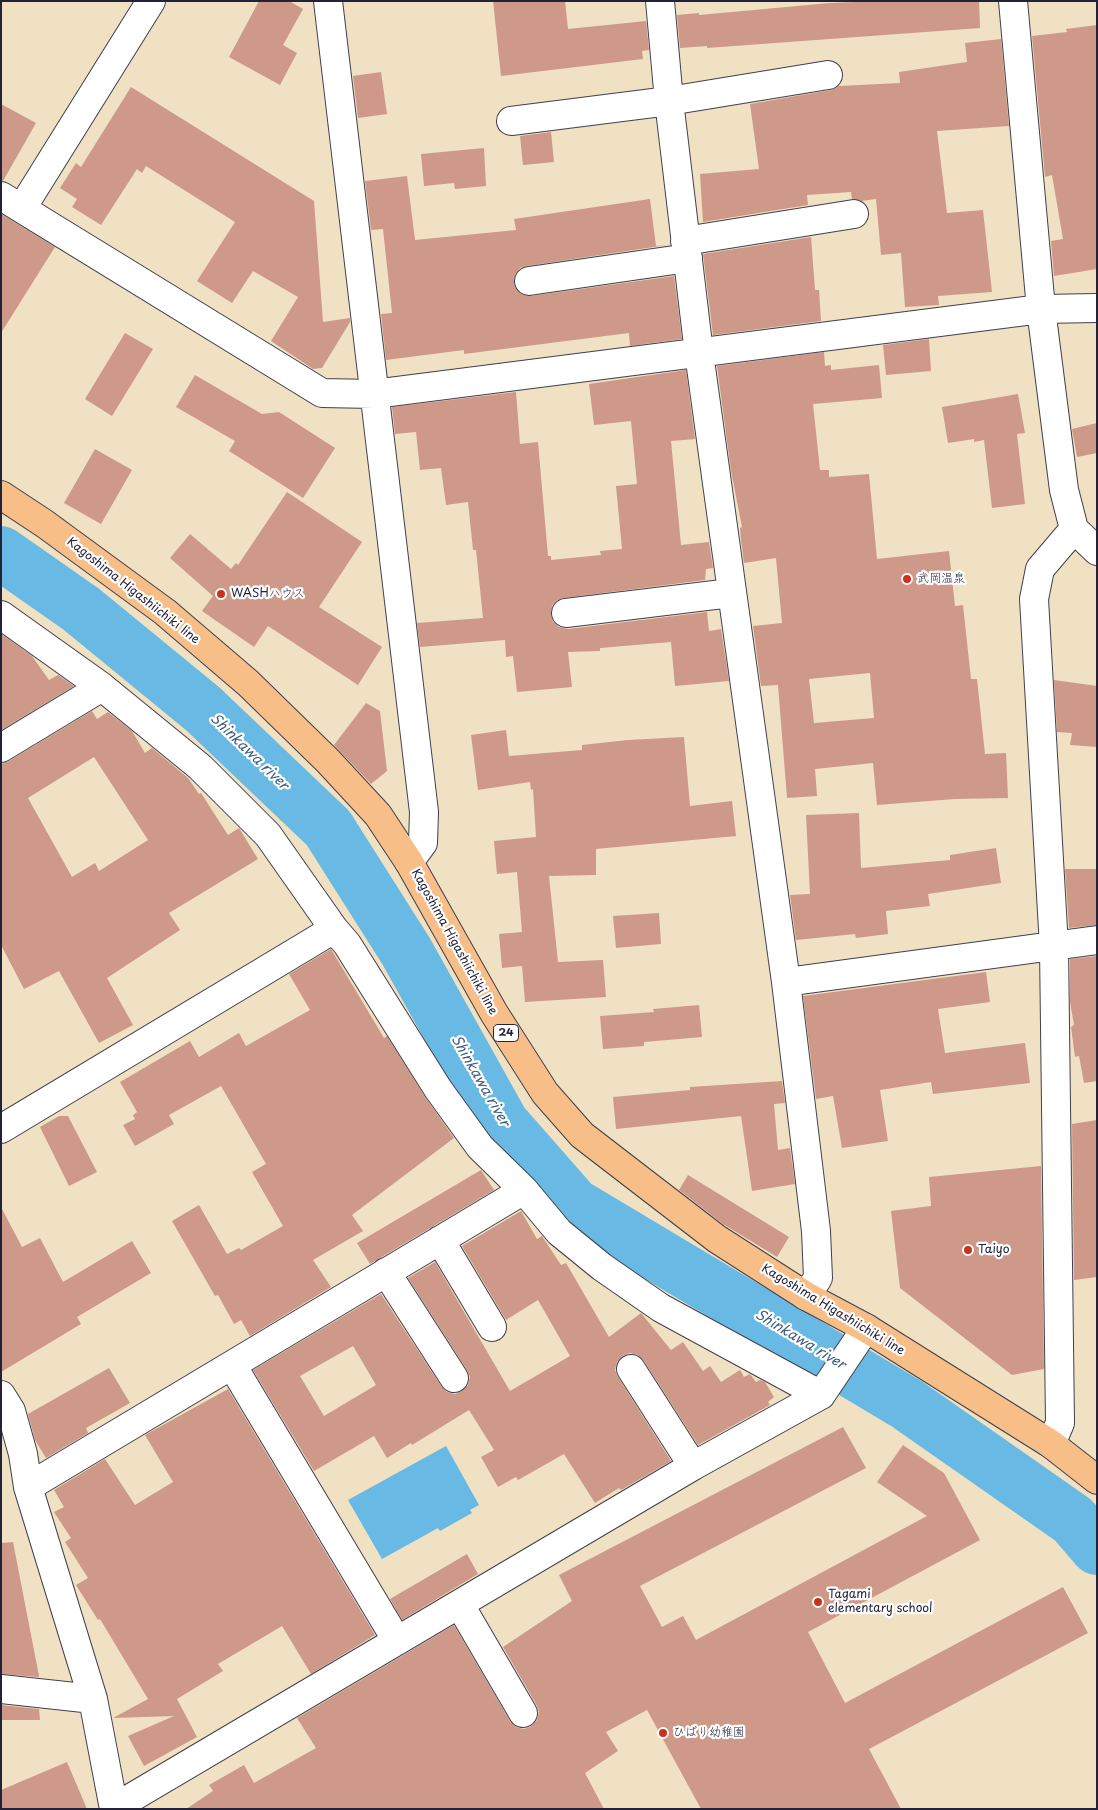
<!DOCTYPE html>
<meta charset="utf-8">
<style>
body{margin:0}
#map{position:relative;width:1098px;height:1810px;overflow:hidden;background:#efe1c2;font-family:"Playpen Sans",sans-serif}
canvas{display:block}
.frame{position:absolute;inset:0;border:2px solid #22223b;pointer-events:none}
</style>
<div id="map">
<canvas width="1098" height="1810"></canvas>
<div class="frame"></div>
</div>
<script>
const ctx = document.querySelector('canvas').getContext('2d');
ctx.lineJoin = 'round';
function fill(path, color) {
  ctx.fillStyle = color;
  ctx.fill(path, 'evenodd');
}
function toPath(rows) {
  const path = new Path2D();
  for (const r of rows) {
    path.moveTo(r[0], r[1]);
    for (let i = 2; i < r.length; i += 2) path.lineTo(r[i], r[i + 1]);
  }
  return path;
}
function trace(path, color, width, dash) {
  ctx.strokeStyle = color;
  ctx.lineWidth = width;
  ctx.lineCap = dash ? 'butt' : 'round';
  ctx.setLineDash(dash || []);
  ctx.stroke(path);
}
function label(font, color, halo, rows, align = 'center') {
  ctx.font = font + ' "Playpen Sans","Klee One",sans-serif';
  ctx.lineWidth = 4.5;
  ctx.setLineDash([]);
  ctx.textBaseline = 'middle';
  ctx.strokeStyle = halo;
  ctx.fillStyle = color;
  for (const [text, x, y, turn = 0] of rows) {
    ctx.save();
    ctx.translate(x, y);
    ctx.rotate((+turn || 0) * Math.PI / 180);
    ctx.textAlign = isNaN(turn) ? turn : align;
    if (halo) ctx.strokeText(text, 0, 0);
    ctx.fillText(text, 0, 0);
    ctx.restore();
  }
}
const water = toPath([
 [446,1446,479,1505,470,1510,472,1513,440,1531,438,1528,382,1559,348,1500]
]);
const river = toPath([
 [1,553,81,609,203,709,328,828,406,951,502,1123,574,1205,907,1404,1073,1520,1097,1548]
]);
const building = toPath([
 [259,1,289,1,303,9,283,45,297,53,280,85,229,57],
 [493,1,565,1,568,29,646,21,649,50,642,51,643,59,501,76],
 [879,1,979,1,980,28,707,48,707,46,680,48,677,15,699,13,699,15,830,3],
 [1097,25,1097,269,1054,276,1051,241,1063,239,1052,175,1045,177,1032,36,1067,32,1066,29],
 [1001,39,1009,126,937,131,947,213,983,210,992,292,938,296,939,305,905,307,901,253,881,255,876,199,861,201,852,199,851,192,807,195,808,205,703,222,700,174,759,169,750,104,831,90,839,86,900,83,899,72,967,62,965,43],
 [381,72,387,114,358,118,353,76],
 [131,87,314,201,323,322,350,318,350,322,322,368,313,369,271,341,298,297,253,271,232,303,197,281,235,222,146,166,142,173,137,169,101,225,72,207,77,199,60,188,76,163,81,167],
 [1,104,36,123,3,181,1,180],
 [551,132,554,162,523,165,520,136],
 [484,148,486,186,455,189,454,183,424,186,421,154],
 [407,176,415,240,516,230,514,219,650,199,656,246,667,245,527,266,520,268,515,275,514,284,517,291,523,295,531,296,674,276,682,339,630,346,629,333,464,354,464,350,386,360,381,314,392,313,383,229,371,230,365,181],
 [1,214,55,247,1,333],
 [811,237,815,290,819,290,821,321,713,335,703,254],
 [125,333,153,349,112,416,85,399],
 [929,339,931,371,886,375,883,345],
 [824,352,825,366,831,365,831,370,879,365,882,398,813,404,820,470,829,470,829,477,869,474,877,559,949,551,955,606,963,605,971,679,977,679,985,754,1006,753,1008,798,955,799,877,805,873,763,815,769,817,796,787,798,778,685,761,686,753,626,782,623,776,558,744,563,741,540,740,528,742,527,731,471,717,366],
 [870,673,874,718,814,723,809,679],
 [686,370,695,439,671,441,681,545,709,542,713,568,706,569,705,580,564,598,557,600,552,606,551,615,553,622,559,627,568,629,707,612,709,631,721,629,729,681,675,686,671,642,600,648,600,651,568,652,572,687,517,692,513,656,506,657,505,640,420,647,417,623,483,618,476,550,473,550,468,502,446,505,441,468,420,470,416,432,395,434,392,407,516,392,520,444,538,442,548,556,551,556,551,560,601,555,600,551,622,549,616,486,637,484,631,421,594,425,589,384],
 [195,375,262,414,279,412,335,448,303,498,229,451,235,441,176,407],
 [1018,394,1025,433,1017,434,1025,504,992,508,984,440,974,442,974,439,948,443,942,407],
 [1097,423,1097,453,1077,457,1072,429],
 [95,449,132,470,101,524,64,503],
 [287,492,362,542,319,607,382,647,358,685,268,626,254,647,202,611,213,596,170,558,190,534,231,569,236,563,238,565],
 [1,634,32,656,49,680,58,675,74,686,1,730],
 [1054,680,1097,686,1097,747,1070,745,1072,733,1057,732],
 [366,703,380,711,387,771,371,784,334,745],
 [92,711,97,719,108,712,132,731,145,753,152,748,188,778,199,794,201,793,228,835,239,828,258,859,169,913,180,930,107,978,133,1025,99,1043,59,971,24,989,1,945,1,764,9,761],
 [94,757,148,840,99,871,95,863,72,877,28,798],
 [506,730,509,756,582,750,582,745,628,740,684,737,690,806,732,801,736,836,596,849,596,875,549,876,558,962,603,960,606,997,525,1002,522,966,502,968,499,934,522,932,517,872,497,874,494,841,536,837,533,789,531,790,530,782,478,790,471,735],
 [859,813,861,868,950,860,950,855,996,848,1001,883,928,894,930,906,886,911,888,934,856,938,855,934,796,940,790,895,810,894,806,815],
 [1065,869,1097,869,1097,925,1069,928],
 [659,913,661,944,616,948,613,916],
 [331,949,384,1038,387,1036,425,1097,454,1138,352,1215,363,1231,313,1260,331,1287,250,1336,241,1320,234,1324,218,1295,215,1296,172,1221,199,1205,227,1254,239,1248,241,1250,283,1226,252,1172,266,1164,221,1086,169,1115,174,1124,135,1146,123,1125,135,1119,133,1115,137,1112,120,1082,190,1041,199,1057,239,1033,246,1046,310,1010,289,974],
 [1097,956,1097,1081,1084,1083,1079,1056,1075,1057,1071,1027,1074,1025,1070,1002,1070,959],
 [986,972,990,1002,938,1009,945,1053,1025,1043,1030,1083,933,1094,931,1082,880,1090,888,1141,842,1148,833,1096,816,1099,803,996],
 [699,1005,702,1037,644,1042,644,1046,603,1049,600,1016,654,1012,653,1009],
 [782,1081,785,1103,774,1104,778,1150,790,1148,795,1184,752,1191,741,1116,616,1129,613,1097,690,1090,690,1087],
 [59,1116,68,1116,97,1172,69,1186,40,1127],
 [1097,1120,1097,1277,1074,1280,1072,1124],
 [1041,1166,1044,1369,1012,1375,900,1288,891,1211,931,1206,929,1177],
 [481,1170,494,1190,370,1264,357,1243],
 [688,1175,789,1237,777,1257,723,1224,679,1190],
 [1,1207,22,1247,40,1238,63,1282,132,1241,151,1273,77,1317,81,1324,1,1372],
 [521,1211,537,1239,542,1236,561,1265,566,1263,609,1337,641,1313,671,1350,683,1342,703,1371,710,1366,721,1382,740,1370,744,1377,750,1374,756,1382,760,1380,765,1382,774,1397,768,1402,770,1405,698,1445,644,1361,638,1355,630,1353,622,1356,617,1362,615,1370,618,1377,671,1461,621,1490,619,1488,595,1503,564,1454,518,1480,516,1477,498,1487,481,1457,494,1450,469,1410,412,1445,411,1443,387,1458,374,1436,314,1471,253,1370,381,1294,441,1386,447,1392,455,1394,462,1391,468,1385,470,1377,467,1370,408,1278,435,1262,510,1391,570,1356,538,1300,506,1320,462,1246],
 [353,1346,376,1385,324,1416,300,1376],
 [109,1368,130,1403,86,1428,88,1433,46,1458,35,1440,28,1414],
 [228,1389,375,1635,311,1674,282,1626,218,1664,223,1671,177,1699,197,1737,144,1766,128,1736,174,1716,113,1718,148,1699,100,1619,98,1620,76,1585,88,1578,65,1542,71,1538,54,1512,64,1507,54,1490,105,1459,135,1505,173,1482,145,1435],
 [843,1427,866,1468,640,1586,662,1627,683,1616,696,1640,927,1516,877,1482,903,1445,944,1473,980,1540,808,1632,845,1703,1063,1587,1088,1633,869,1749,901,1809,701,1809,647,1710,606,1732,618,1751,585,1773,604,1809,186,1809,213,1791,209,1785,244,1765,254,1783,316,1748,297,1718,454,1625,510,1721,516,1727,524,1729,530,1727,537,1720,539,1712,537,1706,503,1647,572,1601,559,1575],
 [13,1542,39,1676,39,1677,1,1674,1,1543],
 [467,1554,478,1574,402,1620,390,1599],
 [1,1705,39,1709,40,1720,1,1720],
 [67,1762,87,1809,1,1809,1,1790]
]);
const minor = toPath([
 [328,1,424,812,423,843,409,862],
 [660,1,669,101,699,353,786,982,816,1231,818,1278,806,1296],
 [1013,1,1041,309,1064,490,1074,529,1097,551],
 [511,121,669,101,828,75],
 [1,196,322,393,374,394,1041,309,1097,308],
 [22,208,151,1],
 [685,241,854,214],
 [529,281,688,258],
 [566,613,731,593],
 [1,615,102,687,200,767,268,835,334,929,347,944,438,1089,480,1147,524,1190,559,1232,602,1267,661,1308,821,1395],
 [1,748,102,687],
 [786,982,1097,940],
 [1,1129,334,929],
 [440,1240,492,1327],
 [386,1272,454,1378],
 [232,1365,397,1641],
 [631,1369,693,1466],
 [1,1395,11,1411,23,1454,28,1487,93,1699,114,1809],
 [1051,1444,1060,1423,1054,947,1034,599,1040,569,1074,529],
 [28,1487,524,1190],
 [460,1605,523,1713],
 [1,1689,93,1699],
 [114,1808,693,1466,821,1395,866,1328]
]);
const major = toPath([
 [1,495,45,524,165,612,248,683,328,761,378,815,409,862,494,1013,545,1093,582,1135,717,1239,806,1296,866,1328,1051,1444,1097,1480]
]);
const markers = [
 [907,579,5,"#c8321e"],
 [221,594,5,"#c8321e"],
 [968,1250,5,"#c8321e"],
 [818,1602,5,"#c8321e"],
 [663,1733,5,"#c8321e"]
];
const shields = [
 [506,1033,25]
];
const shieldNames = [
 ["24",506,1033]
];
const poiNames = [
 ["武岡温泉",917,579],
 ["WASHハウス",231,594],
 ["Taiyo",978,1250],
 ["Tagami",828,1595],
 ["elementary school",828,1609],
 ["ひばり幼稚園",673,1733]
];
const streetNames = [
 ["Kagoshima Higashiichiki line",133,591,38],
 ["Kagoshima Higashiichiki line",454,942,61],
 ["Kagoshima Higashiichiki line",833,1310,31]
];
const waterNames = [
 ["Shinkawa river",249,752,44],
 ["Shinkawa river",480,1081,60],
 ["Shinkawa river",800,1340,31]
];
fill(water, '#68b9e3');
trace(river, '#68b9e3', 54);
fill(building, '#ce9989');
trace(minor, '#413f4f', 30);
trace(major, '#413f4f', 30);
trace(minor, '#fff', 28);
trace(major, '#f7be88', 28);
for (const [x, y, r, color] of markers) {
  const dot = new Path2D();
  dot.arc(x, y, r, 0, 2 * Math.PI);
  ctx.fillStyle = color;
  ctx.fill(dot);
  trace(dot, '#fff', 2);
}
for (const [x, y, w] of shields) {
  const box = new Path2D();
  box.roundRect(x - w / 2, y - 8.5, w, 17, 4);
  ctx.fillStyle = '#fff';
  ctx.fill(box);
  trace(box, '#22223b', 1);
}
label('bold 11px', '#22223b', null, shieldNames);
label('12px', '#22223b', '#fff', poiNames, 'left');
label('12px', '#22223b', '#fff', streetNames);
label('italic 14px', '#3e5e7e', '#fff', waterNames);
</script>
